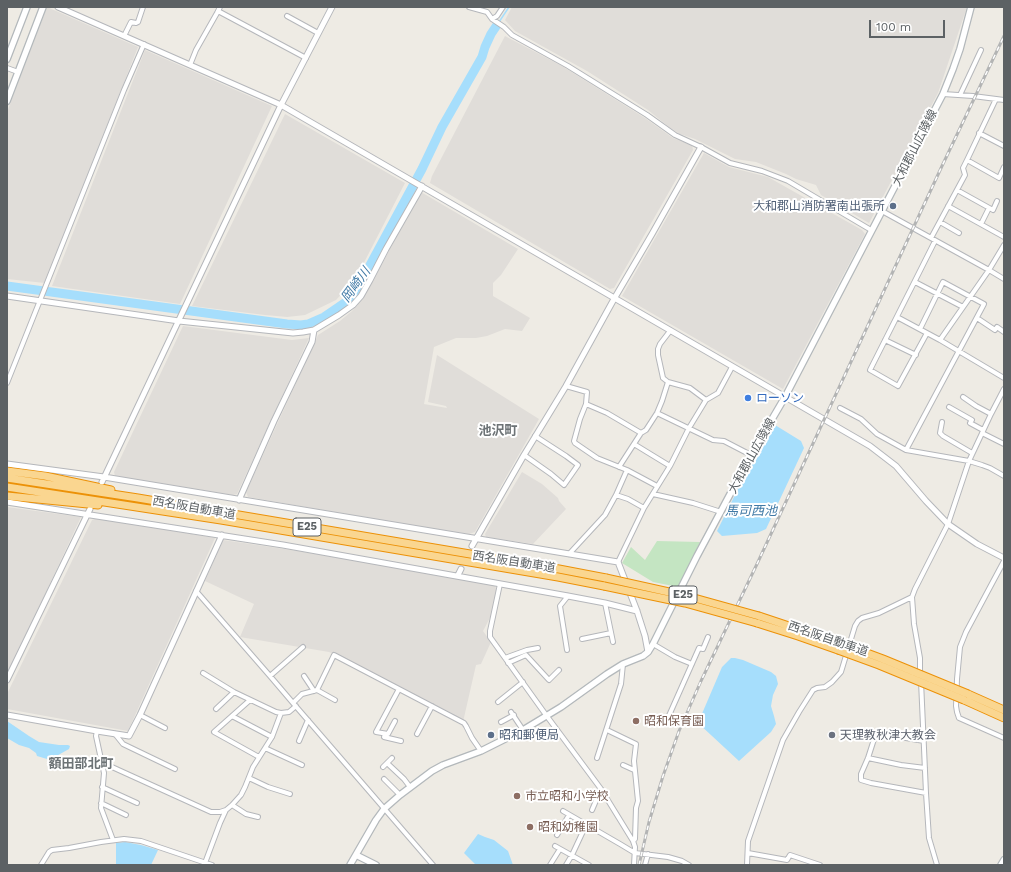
<!DOCTYPE html>
<meta charset="utf-8">
<style>
body{margin:0}
#map{position:relative;width:1011px;height:872px;overflow:hidden;background:#eeebe4;font-family:"Work Sans",sans-serif}
canvas{display:block}
.frame{position:absolute;inset:0;border:8px solid #5c6164;pointer-events:none}
.scale{position:absolute;left:869px;top:20px;width:76px;height:18px;box-sizing:border-box;border:2px solid #5c6164;border-top:0;padding-left:5px;font-size:12px;line-height:14px;white-space:nowrap;color:#5c6164;-webkit-text-stroke:3px #fff;paint-order:stroke}
</style>
<div id="map">
<canvas width="1011" height="872"></canvas>
<div class="frame"></div>
<div class="scale">100 m</div>
</div>
<script>
const ctx = document.querySelector('canvas').getContext('2d');
ctx.lineJoin = 'round';
function fill(path, color) {
  ctx.fillStyle = color;
  ctx.fill(path, 'evenodd');
}
function toPath(rows) {
  const path = new Path2D();
  for (const r of rows) {
    path.moveTo(r[0], r[1]);
    for (let i = 2; i < r.length; i += 2) path.lineTo(r[i], r[i + 1]);
  }
  return path;
}
function trace(path, color, width, dash) {
  ctx.strokeStyle = color;
  ctx.lineWidth = width;
  ctx.lineCap = dash ? 'butt' : 'round';
  ctx.setLineDash(dash || []);
  ctx.stroke(path);
}
function label(font, color, halo, rows, align = 'center') {
  ctx.font = font + ' "Work Sans","Noto Sans JP",sans-serif';
  ctx.lineWidth = 4;
  ctx.setLineDash([]);
  ctx.textBaseline = 'middle';
  ctx.strokeStyle = halo;
  ctx.fillStyle = color;
  for (const [text, x, y, turn = 0] of rows) {
    ctx.save();
    ctx.translate(x, y);
    ctx.rotate((+turn || 0) * Math.PI / 180);
    ctx.textAlign = isNaN(turn) ? turn : align;
    if (halo) ctx.strokeText(text, 0, 0);
    ctx.fillText(text, 0, 0);
    ctx.restore();
  }
}
const industrial = toPath([
 [47,7,138,47,45,283,7,279,7,112],
 [512,7,967,7,938,93,869,223,821,195,816,185,796,179,786,174,756,162,735,159,695,139,680,134,670,128,648,110,587,71,515,31,505,20],
 [505,36,562,66,645,118,673,138,692,145,693,150,614,288,610,289,430,183,432,176],
 [145,50,272,106,180,304,52,286],
 [285,114,405,183,355,280,336,300,305,315,287,317,265,315,192,306],
 [704,153,729,167,768,177,862,230,865,234,783,389,622,296],
 [421,192,518,249,501,275,493,283,493,296,530,318,522,331,505,329,487,336,476,338,456,338,434,347,424,404,447,408,446,406,428,402,437,355,539,419,475,532,469,534,409,525,248,497,246,492,318,335,340,321,352,311,359,303,367,291],
 [183,326,292,340,309,338,237,494,233,495,115,476,114,472],
 [522,472,542,484,558,498,559,501,566,509,533,544,486,537,485,534],
 [7,507,81,517,7,676],
 [97,518,215,538,128,731,7,709,7,694,92,520],
 [223,540,298,551,493,584,497,589,492,614,483,631,491,642,481,664,476,665,463,722,345,659,329,652,240,637,254,604,205,581]
]);
const green = toPath([
 [657,541,700,542,678,587,653,582,622,563,631,547,645,560]
]);
const water = toPath([
 [775,425,801,441,804,448,766,529,757,533,722,536,717,531,745,475],
 [731,658,735,658,743,660,771,672,776,676,778,684,773,695,771,706,774,716,776,724,771,732,739,761,698,723,722,667],
 [7,721,29,736,39,742,59,745,68,745,70,746,69,749,51,759,47,759,37,756,36,753,29,748,19,745,7,738],
 [478,834,485,837,494,840,508,851,513,865,476,865,464,853],
 [125,842,141,845,158,850,151,865,116,865,116,843]
]);
const stream = toPath([
 [497,25,509,7]
]);
const river = toPath([
 [7,286,287,324,301,325,308,324,324,317,346,302,357,289,362,280,422,169,442,127,482,57,485,47,491,34,497,25]
]);
const minor = toPath([
 [469,7,487,12,492,19,504,27,512,35,568,66,647,115,675,135,701,147,730,163,762,171,788,181,871,230],
 [218,11,306,58],
 [287,16,318,33],
 [492,19,497,16,503,7],
 [124,36,131,22,136,23,138,22,143,7],
 [190,65,196,50,217,13,220,7],
 [7,68,18,72],
 [943,94,973,96,1004,100],
 [960,95,981,50],
 [979,133,1004,146],
 [967,160,999,178,1004,167],
 [957,190,993,210,997,201],
 [948,206,1004,237],
 [882,211,989,270,940,340],
 [940,222,959,233],
 [981,224,989,208],
 [931,238,965,175,963,168,967,160,996,99],
 [1004,245,989,270,1004,279],
 [915,282,963,307],
 [897,317,940,340,1004,378],
 [977,318,995,330,997,327,1004,332],
 [927,333,898,386,870,370,935,241],
 [885,340,916,355],
 [668,382,690,388,706,400],
 [7,383,124,90,144,44],
 [566,386,587,392,586,404,580,419,574,441,575,443,597,458,627,470,657,486],
 [963,397,976,406,991,414],
 [586,404,607,413,641,433],
 [949,407,972,420,970,423,983,430],
 [840,408,861,419,877,434,906,450,969,461,982,465,990,468,1004,476],
 [657,413,713,440,724,441,751,455],
 [942,422,940,433,943,436,972,453],
 [982,433,1004,444],
 [634,444,647,452,670,466],
 [906,450,984,304,943,282,920,329],
 [524,455,551,474,564,485,578,465,566,456,535,436],
 [619,467,641,433,646,430,657,413,662,401,668,382,663,378,658,355,658,349,660,344,670,331],
 [653,494,693,503,718,511,721,512],
 [616,495,628,499,644,508],
 [569,554,605,515,616,495,627,470],
 [1004,561,966,632,960,647,957,679,956,706,957,712,959,718,1004,738],
 [618,562,644,508,670,466,689,428,706,400,718,393,732,367],
 [500,584,490,631,490,637,546,715,601,789,633,841,635,847,634,865],
 [196,591,270,676,293,703,433,865],
 [605,603,613,642],
 [582,639,611,633],
 [653,644,675,657,692,664],
 [567,650,560,606,568,596],
 [505,658,527,650,538,648],
 [508,663,526,655,549,680,559,670],
 [203,673,234,692,276,712,281,713],
 [920,674,920,658,914,624,912,597,915,589,948,524,969,461,991,414,1004,389],
 [270,676,303,647],
 [304,676,314,691],
 [921,681,926,793,929,838,937,865],
 [317,690,335,700],
 [250,700,214,732,259,757],
 [498,702,523,682],
 [293,703,302,694,317,690,334,655,464,723,466,726,472,738,481,751],
 [216,709,234,692],
 [511,712,523,730],
 [140,715,165,728],
 [232,716,272,737],
 [667,720,699,648,703,649,708,637],
 [395,721,388,734,376,732,399,689],
 [501,722,514,715],
 [607,730,636,744,634,761,638,801,636,808,635,839,633,841],
 [97,731,96,736,104,773,101,808,113,840],
 [115,734,123,744,175,769],
 [385,734,384,737,401,741],
 [417,734,432,706],
 [299,741,308,720],
 [924,741,876,733,868,758,861,774,861,780,871,783,926,793],
 [265,748,302,765],
 [597,758,621,684,623,664],
 [868,758,901,765,925,768],
 [101,762,211,812,220,812,226,810,232,805,241,795,245,787,253,767,272,737,281,713,289,712,296,706],
 [387,763,404,779,410,787],
 [623,765,634,770],
 [383,767,392,758],
 [249,778,268,787,290,794],
 [384,779,400,795],
 [102,787,137,803],
 [101,803,126,815],
 [232,805,246,814,258,817],
 [592,810,601,789],
 [563,811,620,844,635,853,668,857,682,861,689,865],
 [557,835,569,815],
 [555,846,589,865],
 [748,853,787,860,790,855,820,865],
 [205,863,220,823,226,810],
 [41,865,49,852,52,850,69,848,101,842,124,839,141,841,212,865],
 [550,865,560,849],
 [566,865,572,855,586,825],
 [645,865,648,854],
 [747,865,748,841,783,740,799,712,813,690,817,688,825,687,832,682,841,672,855,626,858,621,862,618,879,613,912,597]
]);
const tertiary = toPath([
 [58,7,281,105,870,446,896,466,926,501,948,524,977,544,1004,558],
 [7,296,179,321,293,333,303,332,314,330,339,315,353,305,361,296,370,280,386,249,422,186],
 [7,464,104,477,618,562,637,611,645,636,648,652],
 [102,482,281,105,332,7],
 [239,500,274,421,312,342,314,330],
 [7,502,283,545,568,596,605,603,637,611],
 [472,546,524,455,566,386,614,299,652,234,701,147],
 [458,575,461,569],
 [7,680,90,509],
 [7,715,97,731,129,736,140,715,222,535]
]);
const secondary = toPath([
 [7,59,27,7],
 [7,101,43,7],
 [356,855,376,865],
 [350,865,376,820,384,809,400,795,432,771,443,765,481,751,523,730,561,707,607,674,623,664,643,656,648,652,653,644,697,556,751,455,785,397,943,94,953,69,960,49,971,7],
 [1001,865,1004,860]
]);
const motorway = toPath([
 [7,471,45,476,111,490],
 [7,478,138,498,559,569,606,578],
 [7,487,221,520,558,577,604,586],
 [7,496,98,505],
 [759,616,840,643],
 [757,623,798,636,838,650],
 [968,694,1004,710],
 [964,700,1004,718]
]);
const rail = toPath([
 [639,865,649,822,663,776,679,731,701,681,757,564,942,166,1004,36]
]);
const motorwayBridge = toPath([
 [606,578,687,596,759,616],
 [604,586,685,603,757,623],
 [840,643,883,659,968,694],
 [838,650,879,665,964,700]
]);
const markers = [
 [893,206,4,"#5c6f8a"],
 [748,398,4,"#3f7fe0"],
 [636,721,4,"#8d6e63"],
 [491,735,4,"#5c6f8a"],
 [832,735,4,"#6b7280"],
 [517,796,4,"#8d6e63"],
 [530,827,4,"#8d6e63"]
];
const shields = [
 [307,527,28],
 [683,595,28]
];
const shieldNames = [
 ["E25",307,527],
 ["E25",683,595]
];
const streetNames = [
 ["大和郡山広陵線",915,148,-63],
 ["大和郡山広陵線",752,456,-61],
 ["西名阪自動車道",194,508,10],
 ["西名阪自動車道",514,562,9],
 ["西名阪自動車道",828,639,19]
];
const serviceNames = [
 ["大和郡山消防署南出張所",885,206],
 ["昭和郵便局",499,735,"left"]
];
const shopNames = [
 ["ローソン",756,398]
];
const educationNames = [
 ["昭和保育園",644,721],
 ["市立昭和小学校",525,796],
 ["昭和幼稚園",538,827]
];
const worshipNames = [
 ["天理教秋津大教会",840,735]
];
const waterNames = [
 ["岡崎川",356,285,-54],
 ["馬司西池",751,511]
];
const neighbourhoodNames = [
 ["池沢町",498,431],
 ["額田部北町",81,764]
];
fill(industrial, '#e0ddd9');
fill(green, '#c4e5c2');
fill(water, '#a6defc');
trace(stream, '#a6defc', 1.5);
trace(river, '#a6defc', 9);
trace(minor, '#b5b7bb', 6);
trace(tertiary, '#b5b7bb', 7);
trace(secondary, '#b3b8bb', 8);
trace(motorway, '#ec9107', 9);
trace(minor, '#fff', 4);
trace(tertiary, '#fff', 5);
trace(secondary, '#fff', 5.5);
trace(motorway, '#fad690', 7);
trace(rail, '#b3b4b4', 3);
trace(rail, '#fff', 1.5, [4.5]);
trace(motorwayBridge, '#ec9107', 9, []);
trace(motorwayBridge, '#fad690', 7);
for (const [x, y, r, color] of markers) {
  const dot = new Path2D();
  dot.arc(x, y, r, 0, 2 * Math.PI);
  ctx.fillStyle = color;
  ctx.fill(dot);
  trace(dot, '#fff', 1.5);
}
for (const [x, y, w] of shields) {
  const box = new Path2D();
  box.roundRect(x - w / 2, y - 9, w, 18, 3);
  ctx.fillStyle = '#fff';
  ctx.fill(box);
  trace(box, '#5c6164', 1);
}
label('bold 11px', '#5c6164', null, shieldNames);
label('12px', '#5c6164', '#fff', streetNames);
label('12px', '#4e5e75', '#fff', serviceNames, 'right');
label('12px', '#366cbe', '#fff', shopNames, 'left');
label('12px', '#785e54', '#fff', educationNames, 'left');
label('12px', '#5b616d', '#fff', worshipNames, 'left');
label('italic 13px', '#417aa6', '#fff', waterNames);
label('bold 13px', '#6d7376', '#fff', neighbourhoodNames);
</script>
